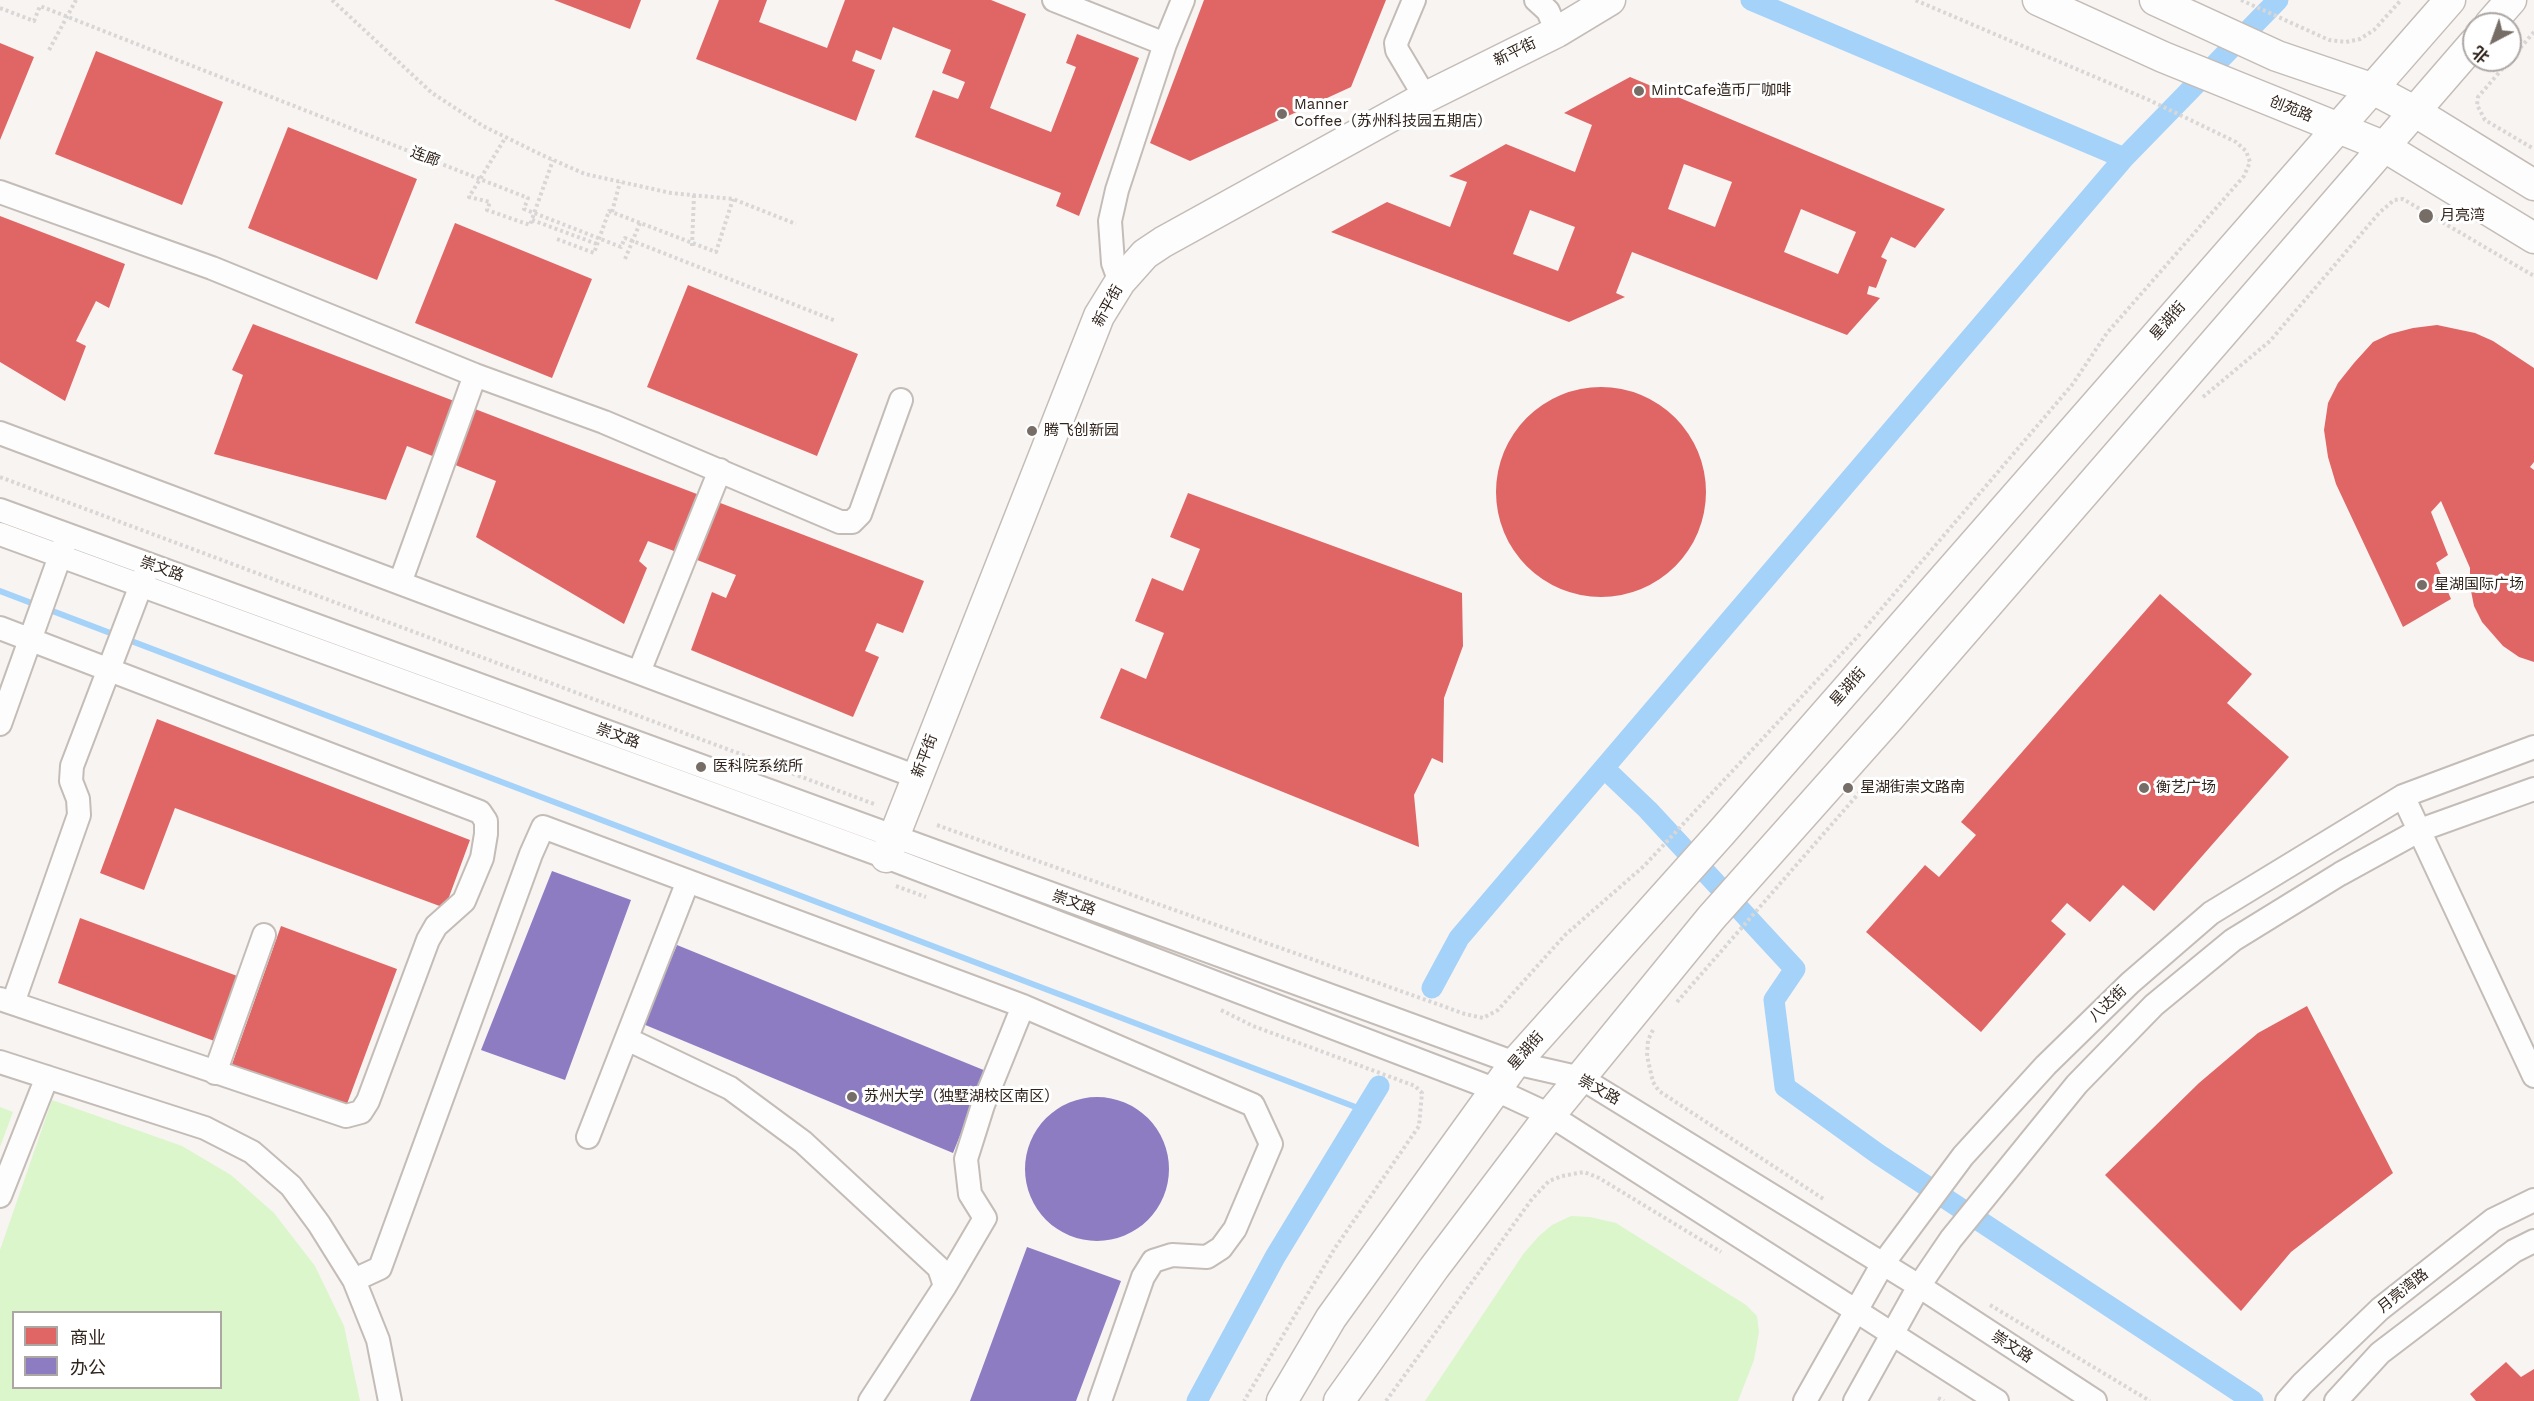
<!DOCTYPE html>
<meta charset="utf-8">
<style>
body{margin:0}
#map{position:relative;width:2534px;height:1401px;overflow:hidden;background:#f8f4f2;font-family:"Work Sans","Noto Sans SC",sans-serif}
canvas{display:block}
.legend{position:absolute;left:12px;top:1311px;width:210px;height:78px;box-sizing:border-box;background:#fff;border:2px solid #ada7a4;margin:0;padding:8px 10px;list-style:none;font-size:18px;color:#31241c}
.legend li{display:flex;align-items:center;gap:12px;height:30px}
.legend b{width:30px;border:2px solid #ada7a4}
.north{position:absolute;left:2462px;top:12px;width:60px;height:60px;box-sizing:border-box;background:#fff;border:2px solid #ada7a4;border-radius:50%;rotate:221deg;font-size:16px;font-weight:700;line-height:24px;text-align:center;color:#31241c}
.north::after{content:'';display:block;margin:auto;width:21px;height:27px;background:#776d67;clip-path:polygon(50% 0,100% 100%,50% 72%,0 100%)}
</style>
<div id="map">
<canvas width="2534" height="1401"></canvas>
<ul class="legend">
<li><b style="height:16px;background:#e06666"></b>商业</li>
<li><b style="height:16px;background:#8e7cc3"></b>办公</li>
</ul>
<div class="north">北</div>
</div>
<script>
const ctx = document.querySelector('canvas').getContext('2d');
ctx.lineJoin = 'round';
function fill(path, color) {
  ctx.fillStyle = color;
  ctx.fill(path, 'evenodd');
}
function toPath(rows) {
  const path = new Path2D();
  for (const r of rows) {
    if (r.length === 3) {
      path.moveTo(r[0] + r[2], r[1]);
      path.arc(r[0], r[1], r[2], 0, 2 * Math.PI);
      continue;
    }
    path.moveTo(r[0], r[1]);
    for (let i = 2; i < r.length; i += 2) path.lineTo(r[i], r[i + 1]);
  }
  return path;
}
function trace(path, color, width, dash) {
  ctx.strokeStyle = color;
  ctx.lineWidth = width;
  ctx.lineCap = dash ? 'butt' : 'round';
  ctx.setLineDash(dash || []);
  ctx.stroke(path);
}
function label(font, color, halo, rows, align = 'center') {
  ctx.font = font + ' "Work Sans","Noto Sans SC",sans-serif';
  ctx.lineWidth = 6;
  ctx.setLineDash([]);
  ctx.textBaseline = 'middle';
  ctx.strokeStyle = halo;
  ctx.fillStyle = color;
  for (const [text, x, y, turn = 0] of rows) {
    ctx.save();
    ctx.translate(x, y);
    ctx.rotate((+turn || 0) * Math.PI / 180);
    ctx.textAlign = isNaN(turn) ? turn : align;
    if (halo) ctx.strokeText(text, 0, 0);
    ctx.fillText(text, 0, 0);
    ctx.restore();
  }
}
const green = toPath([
 [52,1100,182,1146,231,1175,274,1213,315,1266,344,1326,360,1401,0,1401,0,1250],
 [220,1312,220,1388,14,1388,14,1312],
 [0,1107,13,1112,0,1147],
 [1571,1216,1590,1217,1616,1223,1746,1305,1757,1316,1759,1332,1754,1360,1738,1401,1425,1401,1524,1253,1539,1236,1552,1225]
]);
const shops = toPath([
 [554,0,641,0,630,29],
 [719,0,767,0,759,22,827,48,845,0,991,0,1026,14,990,108,1051,132,1076,67,1066,63,1077,34,1139,58,1079,216,1056,206,1061,193,915,137,933,90,958,99,965,82,942,73,951,50,893,27,881,60,856,50,852,61,875,70,856,121,696,59],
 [1204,0,1386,0,1351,87,1190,161,1150,143],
 [0,43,34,57,0,140],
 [96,51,223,102,182,205,55,154],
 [1630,77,1945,209,1915,248,1891,237,1881,257,1887,260,1876,288,1869,286,1867,294,1880,298,1847,335,1632,252,1616,293,1625,297,1569,322,1331,232,1387,202,1450,227,1467,182,1449,176,1506,144,1575,172,1592,125,1564,113],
 [1684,164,1732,182,1715,227,1668,209],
 [1801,209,1856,232,1838,274,1784,252],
 [1530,210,1575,227,1558,271,1513,254],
 [288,127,417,179,377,280,248,228],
 [0,216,125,264,109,308,96,301,76,341,86,346,65,401,0,362],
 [455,223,592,279,552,378,415,323],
 [688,285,858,354,817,456,647,387],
 [253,324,924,581,903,633,877,623,865,651,879,657,853,717,691,650,712,592,726,598,736,575,648,541,639,561,647,568,624,624,476,537,496,481,407,446,386,500,214,454,243,375,232,370],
 [2437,325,2475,333,2493,341,2534,368,2534,462,2530,467,2534,470,2534,662,2519,657,2503,646,2482,622,2474,606,2470,586,2470,568,2441,501,2431,512,2448,555,2436,563,2451,599,2403,627,2336,484,2328,457,2324,430,2328,403,2338,383,2354,363,2373,342,2390,334,2413,328],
 [1601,492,105],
 [1188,493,1462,593,1463,646,1444,698,1443,763,1432,758,1414,795,1419,847,1100,718,1121,668,1146,679,1164,633,1135,621,1152,578,1183,591,1200,549,1170,537],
 [2160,594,2252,674,2227,703,2289,757,2154,911,2123,885,2090,922,2067,903,2051,921,2066,934,1981,1032,1866,932,1925,865,1939,877,1976,835,1961,822],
 [157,719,470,840,445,908,175,808,144,890,100,873],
 [80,918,240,977,217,1042,58,983],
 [281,926,397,969,344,1112,230,1070],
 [2307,1006,2393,1173,2291,1252,2241,1311,2105,1175,2199,1083,2258,1033],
 [2506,1362,2521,1377,2534,1369,2534,1401,2476,1401,2470,1394]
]);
const offices = toPath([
 [552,871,631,900,565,1080,481,1050],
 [677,945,986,1071,953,1153,643,1024],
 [1097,1169,72],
 [1027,1247,1121,1281,1076,1401,970,1401]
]);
const stream = toPath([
 [0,591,1366,1111]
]);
const canal = toPath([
 [2124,158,2278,0],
 [1604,768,1648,810,1795,969,1774,1000,1785,1087,1878,1154,2253,1401],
 [1432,988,1459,938,2124,158,1751,0],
 [1197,1401,1275,1257,1379,1086]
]);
const path = toPath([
 [332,0,432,93,483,126,542,155,585,174,671,193,733,199,796,224],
 [2241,0,2329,40,2346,42,2360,39,2374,30,2401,0],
 [2534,32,2478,97,2477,105,2485,120,2534,149],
 [49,50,76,0],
 [504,140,469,197,490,202,487,210,530,225,553,160],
 [612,212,620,182],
 [532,220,597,244],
 [557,239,594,253,609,211,716,252,733,199],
 [692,246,694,195],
 [625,259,640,223],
 [2203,397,2270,341,2379,213,2394,200,2403,199,2534,276],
 [0,477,874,804],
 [1865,628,2072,385,2107,333,2244,176,2250,162,2246,151,2236,142,2149,100,1915,0],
 [937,825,1465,1014,1483,1018,1498,1010,1565,935,1644,866,1860,634],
 [896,886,926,897],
 [1677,1002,1873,777],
 [1221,1010,1253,1026,1415,1086,1422,1093,1419,1126,1335,1248,1244,1401],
 [1653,1030,1648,1040,1647,1056,1653,1082,1659,1091,1825,1200],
 [1990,1305,2150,1401],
 [1938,1398,1944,1401],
 [1386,1401,1532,1199,1549,1181,1562,1176,1584,1172,1599,1178,1721,1252]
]);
const minor = toPath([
 [1054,0,1165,44],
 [1414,0,1396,43,1397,50,1425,97],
 [1536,0,1548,11,1557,32],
 [0,192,212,268,475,375,604,422,840,522,852,522,860,514,901,400],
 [1120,282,1113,263,1110,221,1117,190,1165,44,1183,0],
 [0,433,917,777],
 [0,510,1515,1063,1581,1078,1919,1286,2095,1401],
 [0,534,886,857,1494,1089,1550,1115,1997,1401],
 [400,583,475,375],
 [0,628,480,812,486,821,486,834,482,858,464,901,436,926,428,940,368,1101,361,1112,346,1116,0,999],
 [639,672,720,470],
 [0,724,65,542],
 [2403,796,2534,1076],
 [13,1003,79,815,78,799,71,781,72,766,146,572],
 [627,1039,730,1088,803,1142,939,1268,945,1286,870,1401],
 [0,1062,205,1128,252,1152,291,1186,319,1224,354,1280,378,1340,390,1401],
 [215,1073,264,935],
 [588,1137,688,881],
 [0,1196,47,1077],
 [354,1280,380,1268,531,854,543,827,1023,1006,1253,1105,1271,1144,1235,1229,1221,1248,1207,1257,1172,1255,1153,1261,1143,1277,1100,1401],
 [945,1286,985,1218,970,1194,966,1159,983,1105,1023,1006],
 [1805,1401,1882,1265,1963,1156,2046,1065,2130,983,2211,913,2403,796,2534,747],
 [1855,1401,1919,1286,1951,1239,2077,1084,2154,1005,2233,940,2340,874,2420,830,2534,789],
 [2287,1401,2302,1384,2380,1309,2493,1220,2534,1200],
 [2336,1401,2380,1353,2514,1251,2534,1241]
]);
const major = toPath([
 [2038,0,2163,57,2383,146,2534,238],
 [2155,0,2277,56,2371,88,2414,111,2534,185],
 [2490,24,2511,0],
 [886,857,1099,316,1120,282,1145,254,1163,242,1422,99,1557,32,1610,0],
 [1282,1401,1331,1318,1515,1063,1721,833,2450,0],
 [1339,1401,1434,1268,1550,1115,1711,918,1890,717,2474,43]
]);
const pathBridge = toPath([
 [0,8,34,21,40,6,528,198,524,209,621,247,625,238,836,321]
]);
const markers = [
 [1639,91,6,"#776d67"],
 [1282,114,6,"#776d67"],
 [2426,216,8,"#776d67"],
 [1032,431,6,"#776d67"],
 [2422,585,6,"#776d67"],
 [701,767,6,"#776d67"],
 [1848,788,6,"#776d67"],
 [2144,788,6,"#776d67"],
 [852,1097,6,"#776d67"]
];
const streetNames = [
 ["新平街",1515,52,-26],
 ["创苑路",2291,109,22],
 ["连廊",425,157,21],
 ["新平街",1108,306,-61],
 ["星湖街",2168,321,-49],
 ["崇文路",162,569,20],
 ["星湖街",1848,687,-49],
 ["崇文路",618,736,20],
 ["新平街",925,756,-69],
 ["崇文路",1074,903,20],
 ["八达街",2108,1004,-44],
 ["星湖街",1526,1051,-49],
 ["崇文路",1599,1090,29],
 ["月亮湾路",2403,1291,-39],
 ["崇文路",2012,1347,33]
];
const poiNames = [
 ["MintCafe造币厂咖啡",1651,91],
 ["Manner",1294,105],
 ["Coffee（苏州科技园五期店）",1294,122],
 ["月亮湾",2440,216],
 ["腾飞创新园",1044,431],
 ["星湖国际广场",2434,585],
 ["医科院系统所",713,767],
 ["星湖街崇文路南",1860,788],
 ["衡艺广场",2156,788],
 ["苏州大学（独墅湖校区南区）",864,1097]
];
fill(green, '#daf6ca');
fill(shops, '#e06666');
fill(offices, '#8e7cc3');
trace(stream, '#a5d2f8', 6);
trace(canal, '#a5d2f8', 21);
trace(minor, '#c4bcb7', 26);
trace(major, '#c4bcb7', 33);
trace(path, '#d9d7d6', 4, [3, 3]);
trace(minor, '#fefdfd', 22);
trace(major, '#fefdfd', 30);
trace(pathBridge, '#d9d7d6', 4, [3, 3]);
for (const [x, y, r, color] of markers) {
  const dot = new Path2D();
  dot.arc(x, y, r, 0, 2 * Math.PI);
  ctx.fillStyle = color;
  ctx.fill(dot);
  trace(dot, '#fff', 2);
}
label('15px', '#31241c', '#fff', streetNames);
label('15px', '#31241c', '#fff', poiNames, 'left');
</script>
